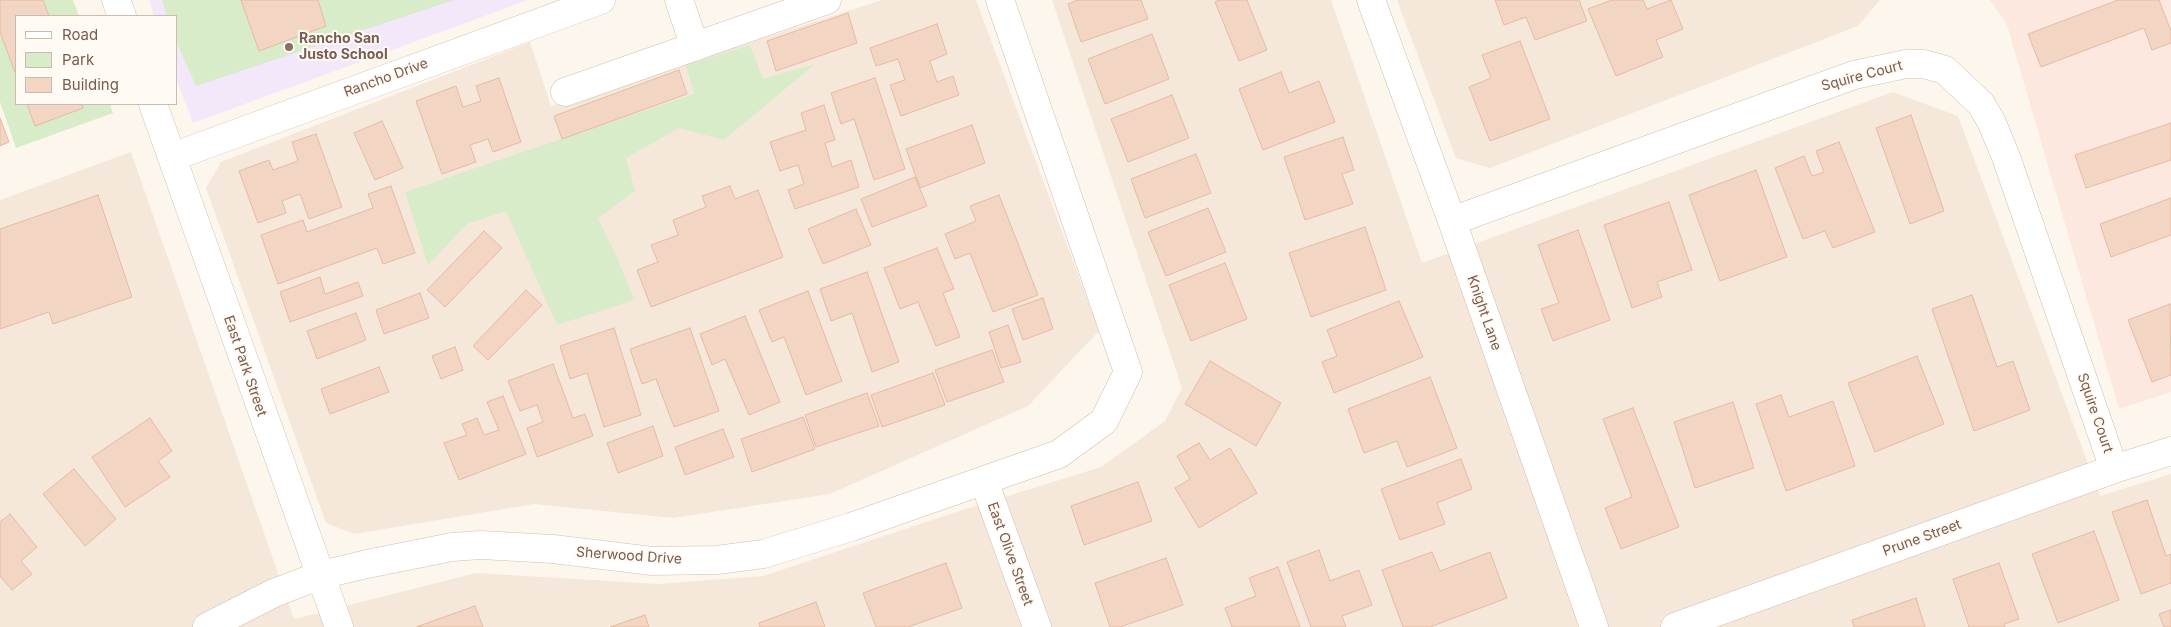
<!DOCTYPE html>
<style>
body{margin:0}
#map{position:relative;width:2171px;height:627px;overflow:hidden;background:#fdf6ec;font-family:Inter,sans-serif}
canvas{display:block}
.legend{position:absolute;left:15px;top:15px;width:162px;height:90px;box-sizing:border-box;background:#fffaf3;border:1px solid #cabbb1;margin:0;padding:6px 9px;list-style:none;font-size:15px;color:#7a5c4d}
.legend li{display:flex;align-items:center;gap:10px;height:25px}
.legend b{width:25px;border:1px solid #cabbb1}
</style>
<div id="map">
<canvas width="2171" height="627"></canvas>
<ul class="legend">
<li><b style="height:6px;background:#fff"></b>Road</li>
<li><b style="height:14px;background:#d8ecc9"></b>Park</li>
<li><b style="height:14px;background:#f3d5c3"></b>Building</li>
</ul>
</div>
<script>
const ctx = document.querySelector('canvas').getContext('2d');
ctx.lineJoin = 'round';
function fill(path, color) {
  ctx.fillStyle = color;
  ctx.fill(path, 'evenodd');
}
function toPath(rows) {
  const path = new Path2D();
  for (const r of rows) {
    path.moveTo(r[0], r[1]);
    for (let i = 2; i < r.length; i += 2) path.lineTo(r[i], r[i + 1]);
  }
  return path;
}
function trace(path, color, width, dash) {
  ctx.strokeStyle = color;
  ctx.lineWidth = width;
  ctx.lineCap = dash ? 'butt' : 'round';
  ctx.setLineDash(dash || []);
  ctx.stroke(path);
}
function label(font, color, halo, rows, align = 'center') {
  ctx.font = font + ' Inter,sans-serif';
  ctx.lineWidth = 4;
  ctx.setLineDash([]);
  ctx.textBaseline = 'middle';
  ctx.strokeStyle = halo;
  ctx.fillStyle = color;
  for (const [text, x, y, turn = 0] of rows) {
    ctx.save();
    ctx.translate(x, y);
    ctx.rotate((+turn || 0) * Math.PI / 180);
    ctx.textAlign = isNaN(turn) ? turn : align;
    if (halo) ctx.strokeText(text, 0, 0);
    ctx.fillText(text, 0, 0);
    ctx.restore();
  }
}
const residential = toPath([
 [882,0,976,0,1099,331,1028,406,830,494,673,518,534,504,354,534,326,523,206,188,221,162,530,42,551,106],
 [1052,0,1331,0,1422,263,1893,92,1958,116,2100,496,2171,474,2171,627,0,627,0,200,131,152,294,619,476,573,659,584,763,576,953,513,1101,467,1165,421,1182,388],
 [1397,0,1880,0,1858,26,1490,168,1456,158]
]);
const commercial = toPath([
 [1990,0,2171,0,2171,392,2119,409,2007,25]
]);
const education = toPath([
 [149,0,528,0,193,123,176,78,176,16,154,16]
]);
const green = toPath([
 [0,0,73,0,79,16,16,16,16,104,110,104,113,113,16,148,0,102],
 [162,0,454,0,196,86,176,41,176,16,167,16],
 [750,45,763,79,815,64,724,140,679,128,626,158,635,191,598,218,618,260,634,300,557,325,506,211,467,224,428,265,405,192,694,94,686,65]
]);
const building = toPath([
 [0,0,43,0,49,16,16,16,16,75,0,32,0,0],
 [241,0,318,0,326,26,259,51,241,0],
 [1078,0,1141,0,1148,19,1081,42,1068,4,1078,0],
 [1219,0,1247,0,1267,50,1239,61,1215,2,1219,0],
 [1495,0,1579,0,1587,21,1535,40,1526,17,1504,25,1495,0],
 [1612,0,1643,0,1647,9,1671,0,1683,29,1656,40,1663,57,1616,76,1588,9,1612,0],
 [2118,0,2159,0,2171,31,2171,43,2152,50,2144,28,2041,67,2028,34,2118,0],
 [848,13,857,43,776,71,767,41,848,13],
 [937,24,947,54,930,61,937,82,953,76,959,95,901,116,890,85,905,80,898,59,876,66,870,48,937,24],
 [1152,34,1169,79,1105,104,1088,59,1152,34],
 [1520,41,1550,119,1490,141,1469,87,1491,78,1482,55,1520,41],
 [679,70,687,94,562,139,554,116,679,70],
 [1281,72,1289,93,1319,81,1335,122,1263,150,1239,89,1281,72],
 [499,78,521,142,493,152,488,139,470,145,476,162,442,174,416,101,456,86,463,107,481,101,476,86,499,78],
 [875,78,905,169,874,180,854,119,841,124,831,93,875,78],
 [1172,95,1189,138,1128,162,1111,119,1172,95],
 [27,104,82,104,83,108,35,126,27,104],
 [824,105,835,140,825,143,832,167,851,160,859,187,795,209,788,190,804,184,798,165,780,171,770,142,806,130,801,113,824,105],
 [1911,115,1944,211,1910,224,1876,128,1911,115],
 [0,118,9,142,0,146,0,118],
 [382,121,403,168,375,180,354,133,382,121],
 [2171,123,2171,160,2086,188,2075,155,2171,123],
 [972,125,985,163,920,188,906,149,972,125],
 [316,134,342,207,309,219,300,194,282,201,286,213,258,223,239,171,269,160,273,170,298,161,292,142,316,134],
 [1343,137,1354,170,1342,174,1353,204,1305,220,1284,157,1343,137],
 [1839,142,1875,232,1833,248,1825,231,1803,239,1775,168,1804,156,1812,176,1824,172,1816,151,1839,142],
 [1196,154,1211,193,1145,218,1131,179,1196,154],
 [1756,170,1787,257,1720,281,1689,195,1756,170],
 [915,177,927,206,872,227,861,199,915,177],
 [391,186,415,253,383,264,377,248,278,284,261,235,303,220,307,232,373,208,368,194,391,186],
 [730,186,735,199,758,190,783,257,651,307,637,270,658,262,651,245,678,235,673,220,706,207,702,196,730,186],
 [98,195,132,297,53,324,49,312,0,329,0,229,98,195],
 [999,195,1038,295,993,312,970,253,955,259,945,234,976,221,970,206,999,195],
 [2171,198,2171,235,2111,257,2100,224,2171,198],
 [1669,202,1692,270,1657,282,1662,297,1632,308,1604,225,1669,202],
 [1208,208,1226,252,1166,276,1148,232,1208,208],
 [856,209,871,245,823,264,808,229,856,209],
 [1365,227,1386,290,1311,317,1289,253,1365,227],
 [1578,230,1610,320,1553,341,1541,309,1559,303,1538,245,1578,230],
 [484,231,502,248,445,307,427,290,484,231],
 [937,248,954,289,943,293,960,337,936,346,918,302,900,309,884,268,937,248],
 [1225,263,1247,319,1191,341,1169,285,1225,263],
 [867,272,899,362,872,372,852,313,831,321,820,289,867,272],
 [320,277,325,294,358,282,363,296,290,322,280,292,320,277],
 [526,290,542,305,488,360,473,346,526,290],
 [808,291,842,381,806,395,784,337,772,342,759,310,808,291],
 [420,293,429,318,384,334,376,310,420,293],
 [1972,295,1997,367,2013,361,2030,410,1974,431,1932,309,1972,295],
 [1043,298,1053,329,1023,340,1012,309,1043,298],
 [1399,301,1423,357,1334,393,1322,362,1337,356,1327,330,1399,301],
 [2170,304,2171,375,2152,382,2128,320,2170,304],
 [356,313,366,340,317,359,307,331,356,313],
 [745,316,780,402,749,415,725,359,712,365,700,334,745,316],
 [1008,325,1021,362,1001,368,989,332,1008,325],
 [614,328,641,415,604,427,587,373,570,379,560,346,614,328],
 [690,328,719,411,674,427,656,379,642,384,630,349,690,328],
 [455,347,463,370,441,379,432,356,455,347],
 [992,350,1004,382,947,402,935,370,992,350],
 [1917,356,1944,424,1875,452,1848,383,1917,356],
 [1210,361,1281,403,1256,446,1185,404,1210,361],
 [553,364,573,418,585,414,593,436,537,457,527,428,543,422,537,405,520,411,508,381,553,364],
 [379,367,389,392,330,414,321,389,379,367],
 [933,373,945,405,882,427,871,395,933,373],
 [1430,377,1457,448,1407,467,1397,441,1364,453,1348,409,1430,377],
 [867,393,879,426,816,447,805,415,867,393],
 [1781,395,1789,417,1833,401,1855,466,1786,491,1756,404,1781,395],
 [503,396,526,454,459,480,444,443,467,435,462,424,477,418,484,435,499,430,487,402,503,396],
 [1733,402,1754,468,1695,488,1674,422,1733,402],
 [1633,408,1679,527,1621,549,1605,508,1632,497,1603,419,1633,408],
 [803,417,815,449,752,472,741,439,803,417],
 [150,418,172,451,158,461,170,477,125,507,92,457,150,418],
 [653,426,663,456,618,473,607,443,653,426],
 [723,429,734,457,685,475,675,447,723,429],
 [1199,443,1210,460,1230,448,1257,493,1199,528,1175,488,1190,479,1177,456,1199,443],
 [1461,459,1472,489,1437,503,1445,524,1400,540,1381,489,1461,459],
 [74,469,116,519,85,546,43,494,74,469],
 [1138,482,1152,521,1084,545,1071,506,1138,482],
 [2147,500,2166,556,2171,554,2171,583,2141,594,2112,512,2147,500],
 [10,514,37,547,21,561,32,574,12,590,0,576,0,522,10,514],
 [2094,531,2119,600,2058,623,2032,554,2094,531],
 [1319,550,1330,581,1359,570,1372,605,1342,616,1346,627,1311,627,1287,562,1319,550],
 [1432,552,1440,571,1490,552,1507,598,1430,627,1403,627,1382,570,1432,552],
 [1166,558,1183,605,1120,627,1110,627,1095,583,1166,558],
 [946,563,962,608,908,627,876,627,863,593,946,563],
 [1999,563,2019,619,2004,624,2005,627,1969,627,1953,579,1999,563],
 [1278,567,1300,627,1232,627,1225,608,1256,596,1249,578,1278,567],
 [1916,598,1925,627,1854,627,1852,620,1916,598],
 [816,602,825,627,760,627,759,623,816,602],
 [475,606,483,627,416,627,475,606],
 [2171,610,2171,627,2164,627,2159,614,2171,610],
 [645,615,649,627,610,627,645,615]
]);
const street = toPath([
 [116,0,122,16],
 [679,0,695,47],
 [1371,0,1452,221,1594,627],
 [565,92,827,0],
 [153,104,339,627],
 [172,157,601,0],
 [1452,221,1854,75,1906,64,1924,64,1945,70,1981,104,1992,123,2006,157,2114,469],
 [984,481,1037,627],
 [207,627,274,593,321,575,367,564,452,547,481,545,553,549,652,561,717,560,763,554,851,527,1059,454,1104,421,1128,372,1000,0],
 [1675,627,2114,469,2171,451]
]);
const markers = [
 [289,47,5,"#8d6e63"]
];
const educationNames = [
 ["Rancho San",299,39],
 ["Justo School",299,55]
];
const streetNames = [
 ["Squire Court",1862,76,-15],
 ["Rancho Drive",386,78,-20],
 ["Knight Lane",1484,313,71],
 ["East Park Street",245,366,71],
 ["Squire Court",2095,413,71],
 ["Prune Street",1922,538,-20],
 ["East Olive Street",1010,554,70],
 ["Sherwood Drive",629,556,4]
];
fill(residential, '#f5e8da');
fill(commercial, '#fde8e0');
fill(education, '#f3e8fa');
fill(green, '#d8ecc9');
fill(building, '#f3d5c3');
trace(building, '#e6bba3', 1);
trace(street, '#d1beb0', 29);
trace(street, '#fff', 28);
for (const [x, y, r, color] of markers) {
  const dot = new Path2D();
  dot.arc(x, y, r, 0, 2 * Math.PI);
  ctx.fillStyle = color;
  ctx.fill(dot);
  trace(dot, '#fffaf3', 2);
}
label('bold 14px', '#785e54', '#fffaf3', educationNames, 'left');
label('14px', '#7a5c4d', '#fffaf3', streetNames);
</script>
